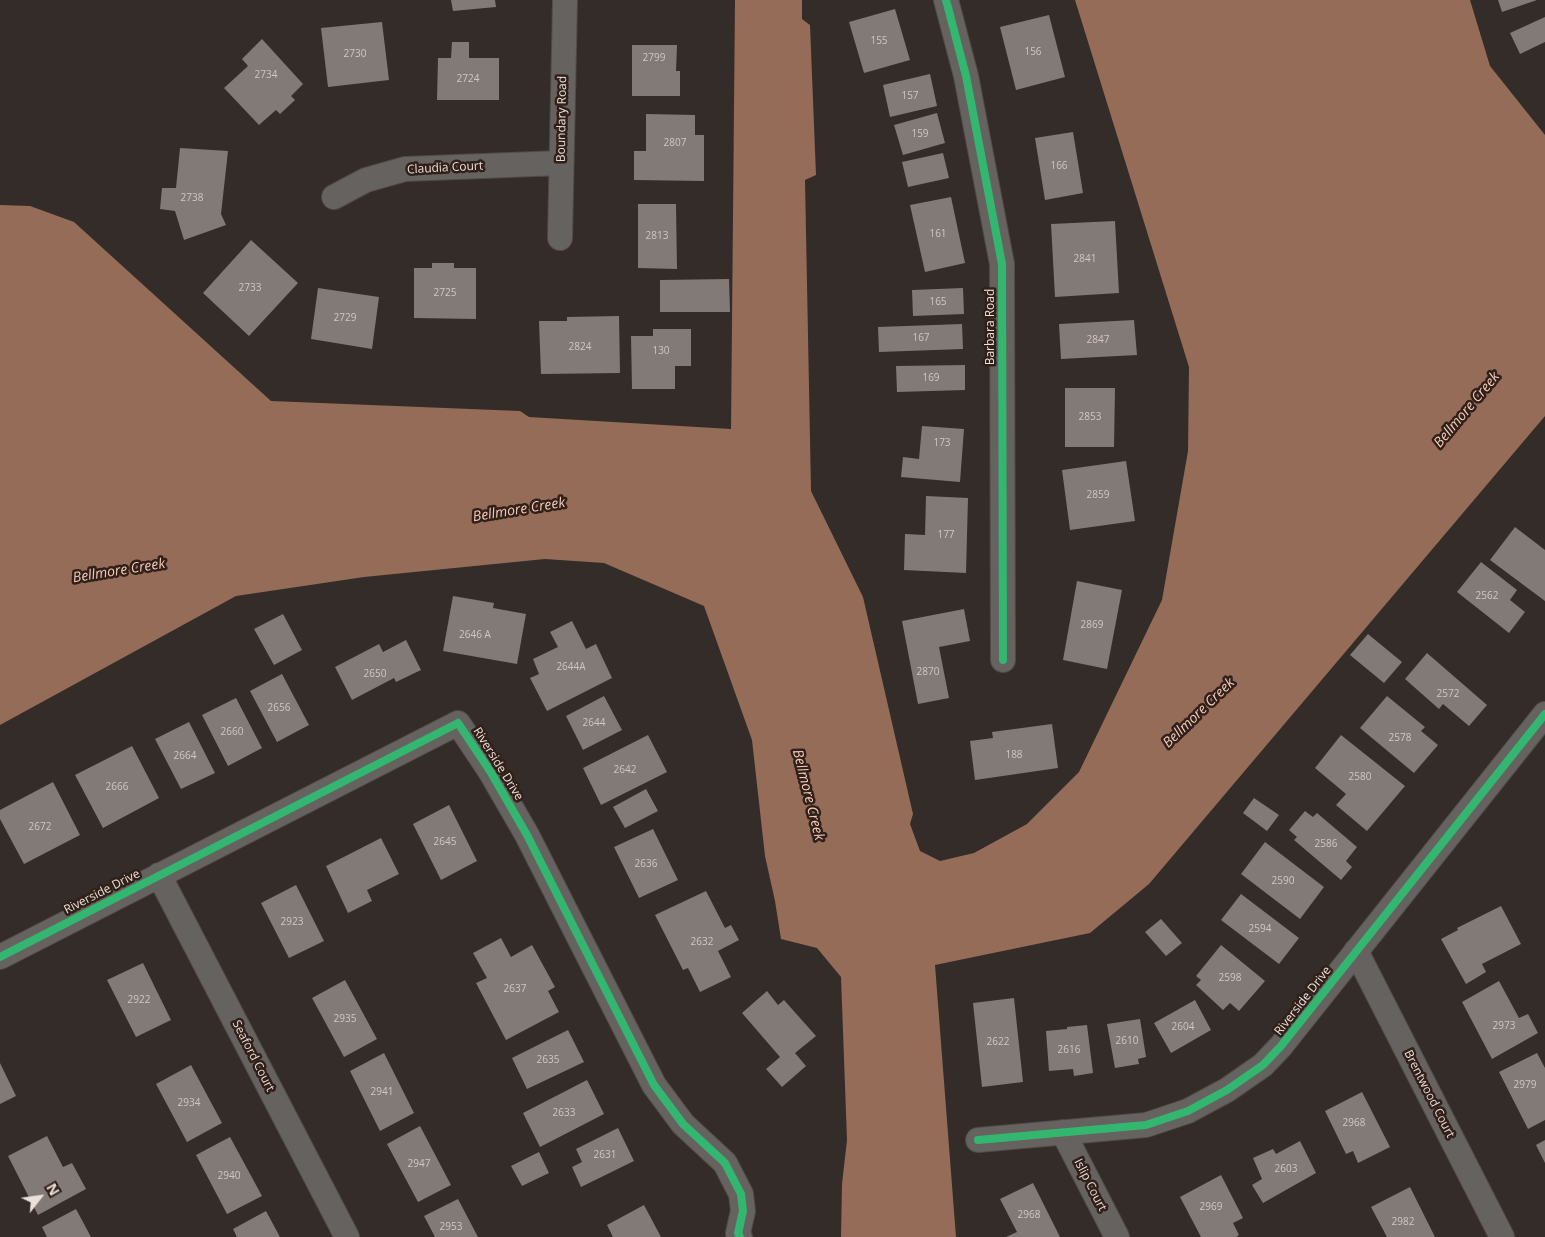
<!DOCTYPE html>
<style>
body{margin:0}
#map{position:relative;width:1545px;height:1237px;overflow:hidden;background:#342c28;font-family:"Open Sans",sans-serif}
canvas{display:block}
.north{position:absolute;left:15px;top:1172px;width:50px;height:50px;-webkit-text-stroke:4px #302019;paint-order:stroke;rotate:60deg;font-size:14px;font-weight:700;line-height:20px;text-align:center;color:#ece0db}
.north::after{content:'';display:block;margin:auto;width:18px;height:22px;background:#ece0db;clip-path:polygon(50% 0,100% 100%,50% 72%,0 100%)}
</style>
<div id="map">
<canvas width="1545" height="1237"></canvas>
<div class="north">N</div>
</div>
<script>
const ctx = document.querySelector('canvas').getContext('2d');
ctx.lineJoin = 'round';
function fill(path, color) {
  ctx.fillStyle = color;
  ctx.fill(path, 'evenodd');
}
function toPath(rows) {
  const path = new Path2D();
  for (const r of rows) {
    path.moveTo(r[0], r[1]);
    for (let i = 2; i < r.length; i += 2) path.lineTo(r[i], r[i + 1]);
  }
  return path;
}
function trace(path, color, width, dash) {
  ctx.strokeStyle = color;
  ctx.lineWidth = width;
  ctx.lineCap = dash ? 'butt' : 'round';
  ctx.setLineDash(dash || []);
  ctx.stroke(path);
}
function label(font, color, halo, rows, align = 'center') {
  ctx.font = font + ' "Open Sans",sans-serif';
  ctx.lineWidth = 5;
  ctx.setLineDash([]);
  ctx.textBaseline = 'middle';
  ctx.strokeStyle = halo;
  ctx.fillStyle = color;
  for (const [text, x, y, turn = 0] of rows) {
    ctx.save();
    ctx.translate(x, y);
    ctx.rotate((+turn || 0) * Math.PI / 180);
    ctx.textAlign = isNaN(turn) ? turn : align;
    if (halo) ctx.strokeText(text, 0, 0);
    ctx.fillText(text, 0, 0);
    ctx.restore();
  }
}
const water = toPath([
 [735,0,802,0,802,19,810,25,816,175,805,180,811,491,863,597,913,814,910,824,920,851,940,861,974,853,1027,824,1079,772,1162,600,1188,451,1189,367,1075,0,1470,0,1490,66,1545,135,1545,416,1149,884,1090,933,935,965,956,1237,841,1237,842,1184,847,1140,841,977,817,948,781,939,775,901,765,856,752,740,704,606,604,563,545,559,364,577,236,596,0,725,0,205,30,206,74,222,271,401,520,411,529,417,731,429]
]);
const building = toPath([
 [451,0,495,0,496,7,453,11],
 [1498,0,1537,0,1502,12],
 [895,9,910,60,864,73,849,22],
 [1049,15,1065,77,1016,90,1000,27],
 [1545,17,1545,42,1520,54,1510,33],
 [382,22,389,80,328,87,321,28],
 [262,39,303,84,291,96,295,100,280,114,276,110,259,125,224,88,248,66,242,59],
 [452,42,469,42,469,58,499,58,499,100,437,100,438,58,451,58],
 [632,45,677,45,676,71,680,71,680,96,632,96],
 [930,74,937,106,890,117,883,85],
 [937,113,945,143,903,155,894,125],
 [646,114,695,115,695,135,704,135,704,181,634,180,634,151,646,151],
 [1073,132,1083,193,1045,200,1035,138],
 [180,148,228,151,221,214,226,225,184,240,175,211,160,209,162,188,176,188],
 [943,153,949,178,908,187,902,162],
 [951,197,965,263,925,272,910,205],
 [638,204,676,204,677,269,638,268],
 [1115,221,1119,293,1055,297,1051,224],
 [251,240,298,283,249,336,203,293],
 [432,263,454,263,454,268,476,268,476,319,414,318,414,268,432,268],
 [729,279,730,312,660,312,660,280],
 [318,288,379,297,372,349,311,339],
 [963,288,964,314,913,316,912,290],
 [619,316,620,373,541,374,539,321,567,321,567,317],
 [1134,320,1137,355,1061,359,1059,324],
 [962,324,963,349,879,352,878,327],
 [653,329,691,329,691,366,675,366,675,389,632,389,631,336,653,336],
 [965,365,965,390,897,392,896,366],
 [1065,388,1115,388,1114,447,1065,447],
 [922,426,964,429,960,482,901,477,903,457,919,459],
 [1126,461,1135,521,1070,530,1062,470],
 [926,496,968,498,966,573,904,570,905,534,925,535],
 [1515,527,1545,550,1545,601,1490,560],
 [1481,562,1517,590,1510,600,1525,612,1509,633,1457,592],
 [1077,581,1122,590,1107,669,1063,660],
 [453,596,494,603,493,608,526,614,517,664,443,651],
 [964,609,970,641,939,647,949,698,918,704,902,621],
 [283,614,302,650,274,665,254,629],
 [572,621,586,649,596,644,612,678,547,711,530,678,539,674,533,659,558,647,550,632],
 [1368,634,1402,662,1384,683,1350,655],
 [406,640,421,670,396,682,394,678,352,700,335,667,379,644,383,652],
 [1427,653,1487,705,1469,726,1443,704,1439,709,1405,679],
 [282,674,309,725,277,742,250,691],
 [604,696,622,730,583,750,566,716],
 [1387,696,1425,727,1421,731,1438,745,1414,773,1360,728],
 [236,698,262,748,228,766,202,715],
 [189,722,215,773,181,789,155,739],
 [1052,724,1058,768,975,780,970,741,993,738,992,732],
 [648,735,667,772,601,805,583,768],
 [1341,735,1405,786,1367,831,1336,805,1346,794,1315,768],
 [132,746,159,798,103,828,75,775],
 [53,782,80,835,24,864,0,819,0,810],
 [646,789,658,811,625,828,613,807],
 [1254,798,1279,815,1267,831,1243,813],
 [449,805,477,861,441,880,413,824],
 [1305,811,1313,817,1317,813,1357,847,1346,861,1352,867,1341,880,1294,840,1297,837,1289,830],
 [653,829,678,880,639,898,614,847],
 [381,838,399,874,367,890,372,901,348,913,326,866],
 [1265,842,1324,887,1300,919,1241,874],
 [296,885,324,941,289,958,261,903],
 [706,891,725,928,731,925,739,940,718,951,731,977,700,992,688,968,683,970,655,915],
 [1241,894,1299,938,1279,964,1221,920],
 [1501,906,1521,944,1482,964,1486,972,1466,984,1441,939,1458,930,1457,928],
 [1161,919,1182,943,1166,956,1145,932],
 [501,938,511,957,532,945,555,987,548,991,559,1012,506,1040,476,983,487,978,473,953],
 [1221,945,1265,981,1239,1011,1230,1003,1223,1010,1196,985,1201,980,1196,976],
 [143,963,171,1020,136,1037,107,980],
 [345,980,377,1039,344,1057,312,998],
 [1499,981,1519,1018,1528,1014,1538,1033,1492,1059,1462,1002],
 [767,991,778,1005,784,1000,816,1036,795,1053,806,1066,782,1087,766,1069,780,1057,742,1013],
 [1014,998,1023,1082,982,1087,973,1003],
 [1195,1000,1211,1030,1171,1053,1154,1023],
 [1140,1019,1146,1057,1138,1059,1139,1064,1115,1068,1107,1024],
 [1087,1025,1093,1073,1074,1076,1073,1069,1049,1071,1046,1031,1067,1029,1067,1027],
 [568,1030,584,1062,527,1089,512,1058],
 [384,1053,414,1113,380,1131,350,1071],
 [1537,1053,1545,1068,1545,1120,1528,1129,1499,1072],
 [0,1063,16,1096,0,1104],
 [191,1065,222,1123,187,1142,156,1084],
 [587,1080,604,1114,540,1147,523,1113],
 [1362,1092,1390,1147,1358,1163,1353,1151,1346,1154,1325,1111],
 [420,1126,451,1185,418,1202,387,1144],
 [618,1128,634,1161,581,1187,572,1167,582,1162,576,1149],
 [47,1136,63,1167,72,1163,86,1189,38,1215,8,1156],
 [230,1137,262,1196,227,1214,196,1155],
 [1545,1140,1545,1163,1536,1145],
 [1300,1141,1316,1173,1263,1203,1252,1185,1262,1179,1253,1158,1273,1149,1276,1154],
 [539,1152,549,1173,522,1186,511,1166],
 [1221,1175,1243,1218,1233,1223,1239,1235,1236,1237,1201,1237,1180,1197],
 [1033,1183,1060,1237,1006,1237,1017,1232,1000,1199],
 [1410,1187,1435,1237,1387,1237,1371,1207],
 [458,1199,478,1237,435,1237,424,1216],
 [644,1205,661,1237,613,1237,607,1225],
 [76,1209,91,1237,47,1237,42,1227],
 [266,1211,280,1237,237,1237,233,1229]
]);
const minor = toPath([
 [946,0,966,76,1002,264,1003,660],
 [334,197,366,180,405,169,561,163],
 [560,238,565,0],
 [159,875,347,1237],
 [1356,951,1502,1237],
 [0,957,458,723,490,771,527,835,654,1085,683,1124,725,1163,741,1194,743,1211,738,1233,740,1237],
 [1063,1132,1117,1237],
 [978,1140,1146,1125,1188,1111,1227,1090,1263,1065,1281,1046,1545,714]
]);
const cycleway = toPath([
 [946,0,966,76,1002,264,1003,660],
 [0,957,458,723,490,771,527,835,654,1085,683,1124,725,1163,741,1194,743,1211,738,1233,740,1237],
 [978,1140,1146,1125,1188,1111,1227,1090,1263,1065,1281,1046,1545,714]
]);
const numberNames = [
 ["155",879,41],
 ["156",1033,52],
 ["2730",355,54],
 ["2799",654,58],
 ["2734",266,75],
 ["2724",468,79],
 ["157",910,96],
 ["159",920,134],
 ["2807",675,143],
 ["166",1059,166],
 ["2738",192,198],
 ["161",938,234],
 ["2813",657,236],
 ["2841",1085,259],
 ["2733",250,288],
 ["2725",445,293],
 ["165",938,302],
 ["2729",345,318],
 ["167",921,338],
 ["2847",1098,340],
 ["2824",580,347],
 ["130",661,351],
 ["169",931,378],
 ["2853",1090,417],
 ["173",942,443],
 ["2859",1098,495],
 ["177",946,535],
 ["2562",1487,596],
 ["2869",1092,625],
 ["2646 A",475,635],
 ["2644A",571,667],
 ["2870",928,672],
 ["2650",375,674],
 ["2572",1448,694],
 ["2656",279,708],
 ["2644",594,723],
 ["2660",232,732],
 ["2578",1400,738],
 ["188",1014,755],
 ["2664",185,756],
 ["2642",625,770],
 ["2580",1360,777],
 ["2666",117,787],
 ["2672",40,827],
 ["2645",445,842],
 ["2586",1326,844],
 ["2636",646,864],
 ["2590",1283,881],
 ["2923",292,922],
 ["2594",1260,929],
 ["2632",702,942],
 ["2598",1230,978],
 ["2637",515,989],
 ["2922",139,1000],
 ["2935",345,1019],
 ["2973",1504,1026],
 ["2604",1183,1027],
 ["2610",1127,1041],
 ["2622",998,1042],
 ["2616",1069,1050],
 ["2635",548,1060],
 ["2979",1525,1085],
 ["2941",382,1092],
 ["2934",189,1103],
 ["2633",564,1113],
 ["2968",1354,1123],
 ["2631",605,1155],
 ["2947",419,1164],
 ["2603",1286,1169],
 ["2940",229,1176],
 ["2969",1211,1207],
 ["2968",1029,1215],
 ["2982",1403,1222],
 ["2953",451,1227]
];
const streetNames = [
 ["Boundary Road",562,119,-89],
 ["Claudia Court",445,168,-3],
 ["Barbara Road",991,327,-90],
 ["Riverside Drive",498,764,58],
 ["Riverside Drive",102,892,-27],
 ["Riverside Drive",1303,1001,-52],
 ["Seaford Court",253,1056,63],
 ["Brentwood Court",1429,1094,63],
 ["Islip Court",1090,1185,63]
];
const waterNames = [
 ["Bellmore Creek",1467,410,-50],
 ["Bellmore Creek",519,510,-9],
 ["Bellmore Creek",119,571,-9],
 ["Bellmore Creek",1199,713,-44],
 ["Bellmore Creek",808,795,76]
];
fill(water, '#946c58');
fill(building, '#817a76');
trace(minor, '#514a45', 26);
trace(minor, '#666260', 24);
trace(cycleway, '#33b770', 8);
label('10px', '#d1c6c2', null, numberNames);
label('12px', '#ece0db', '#302019', streetNames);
label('italic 14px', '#f7ccb8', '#302019', waterNames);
</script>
